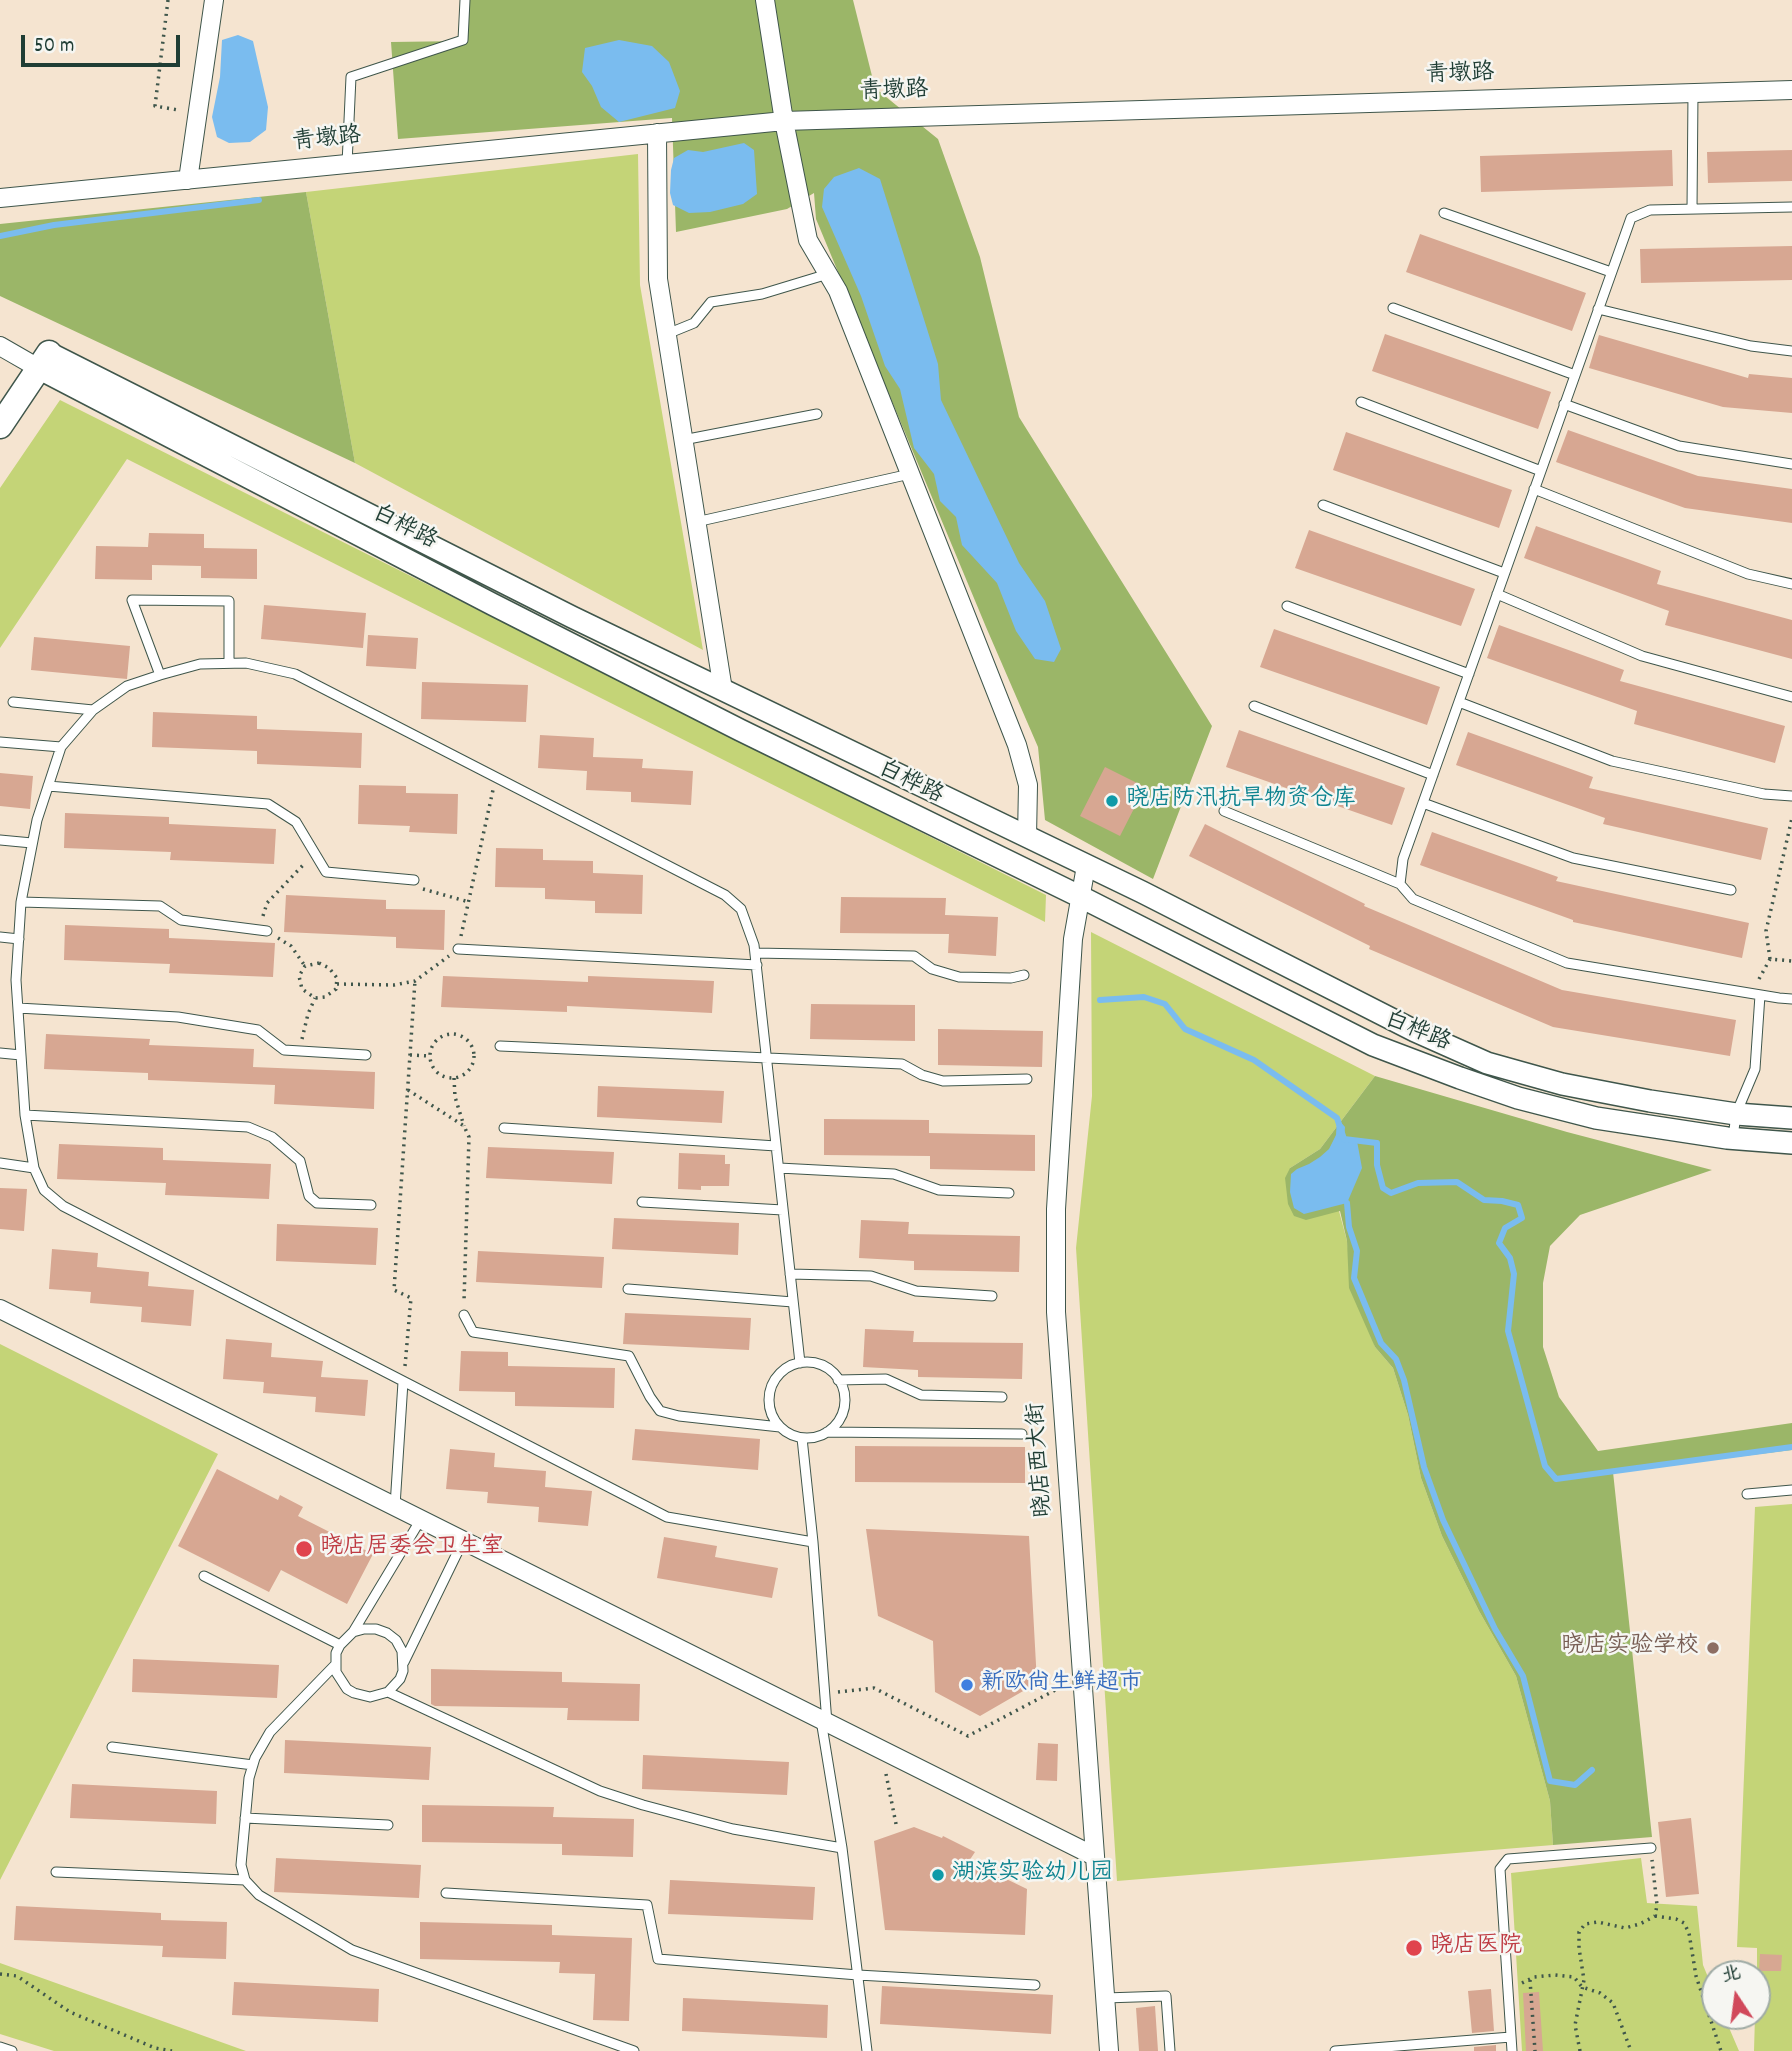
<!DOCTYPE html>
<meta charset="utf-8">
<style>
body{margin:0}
#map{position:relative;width:1792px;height:2051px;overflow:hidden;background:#f5e4d0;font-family:Dekko,"LXGW WenKai TC",sans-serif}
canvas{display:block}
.north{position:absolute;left:1701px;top:1960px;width:70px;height:70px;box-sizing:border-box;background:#f6f6f2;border:2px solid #a0aca6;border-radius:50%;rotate:347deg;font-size:19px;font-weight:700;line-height:28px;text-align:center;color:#1f3d34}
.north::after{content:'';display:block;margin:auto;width:24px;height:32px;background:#d1495b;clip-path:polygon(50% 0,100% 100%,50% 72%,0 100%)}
.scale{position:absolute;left:21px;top:35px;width:159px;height:32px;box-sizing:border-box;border:4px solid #1f3d34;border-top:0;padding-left:9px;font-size:21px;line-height:24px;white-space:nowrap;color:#1f3d34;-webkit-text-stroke:5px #f6f6f2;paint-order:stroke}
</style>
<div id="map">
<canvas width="1792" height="2051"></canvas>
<div class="north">北</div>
<div class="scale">50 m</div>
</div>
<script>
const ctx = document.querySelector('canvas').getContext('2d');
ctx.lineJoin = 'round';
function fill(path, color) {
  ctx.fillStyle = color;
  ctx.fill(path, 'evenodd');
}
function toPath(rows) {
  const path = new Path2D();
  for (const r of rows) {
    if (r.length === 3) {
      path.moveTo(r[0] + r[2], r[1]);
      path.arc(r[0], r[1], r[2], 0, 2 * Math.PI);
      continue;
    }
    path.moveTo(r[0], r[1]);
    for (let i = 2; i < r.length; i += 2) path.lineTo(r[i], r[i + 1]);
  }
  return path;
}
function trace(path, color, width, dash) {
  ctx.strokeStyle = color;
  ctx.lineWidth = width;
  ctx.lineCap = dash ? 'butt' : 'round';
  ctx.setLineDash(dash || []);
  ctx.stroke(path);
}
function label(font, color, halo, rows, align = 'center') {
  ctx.font = font + ' Dekko,"LXGW WenKai TC",sans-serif';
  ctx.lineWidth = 5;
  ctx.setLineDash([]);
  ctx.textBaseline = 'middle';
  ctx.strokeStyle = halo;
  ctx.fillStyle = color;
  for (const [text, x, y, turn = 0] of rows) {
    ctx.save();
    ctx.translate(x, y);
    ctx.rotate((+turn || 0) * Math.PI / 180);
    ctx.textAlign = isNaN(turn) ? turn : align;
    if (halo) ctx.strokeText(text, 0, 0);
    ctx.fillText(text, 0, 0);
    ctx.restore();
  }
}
const green = toPath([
 [638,154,640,285,703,650,355,463,306,192],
 [60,400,1046,895,1045,922,127,459,0,648,0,488],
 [1091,932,1375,1076,1320,1149,1290,1168,1339,1211,1347,1241,1349,1257,1375,1347,1393,1368,1408,1415,1421,1478,1442,1536,1479,1611,1516,1676,1550,1801,1553,1845,1117,1881,1076,1248,1092,1096],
 [0,1344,218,1454,0,1880],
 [1792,1504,1792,2051,1754,2051,1755,2016,1757,2016,1757,1948,1737,1947,1755,1507],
 [1641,1858,1647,1903,1697,1906,1703,1965,1715,1994,1715,2016,1724,2016,1739,2051,1522,2051,1511,1873],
 [0,1963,246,2051,54,2051,0,2034]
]);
const forest = toPath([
 [465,0,853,0,875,88,938,139,980,257,1019,417,1212,726,1153,879,1045,820,1038,747,986,627,816,219,814,193,787,209,676,232,672,118,398,139,391,42,464,41],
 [306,192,355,463,0,296,0,224],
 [1375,1076,1567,1132,1712,1170,1580,1215,1550,1246,1543,1283,1543,1347,1559,1397,1598,1451,1792,1423,1792,1450,1613,1472,1652,1837,1553,1845,1550,1801,1516,1676,1479,1611,1442,1536,1421,1478,1408,1415,1393,1368,1375,1347,1349,1288,1347,1241,1340,1211,1306,1220,1294,1216,1288,1204,1285,1178,1290,1168,1320,1149]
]);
const water = toPath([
 [238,35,253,41,268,107,266,130,250,142,229,143,217,137,212,117,220,77,222,40],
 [619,40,652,46,669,62,680,91,675,108,619,122,601,107,592,86,582,72,585,48],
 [744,143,754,150,757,194,743,204,710,212,689,213,673,205,670,193,671,170,674,158,688,150,703,152],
 [859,168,880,179,938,364,941,400,1019,563,1045,601,1061,649,1054,662,1035,659,1016,631,997,583,962,545,956,517,940,501,934,474,914,448,900,389,885,366,861,296,822,207,824,189,834,177],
 [1337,1118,1345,1127,1344,1139,1357,1141,1362,1168,1347,1203,1304,1214,1294,1208,1290,1192,1291,1174,1297,1169,1309,1164,1320,1157,1329,1149,1336,1135]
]);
const stream = toPath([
 [0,236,54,225,259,200],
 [1100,1000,1144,997,1165,1004,1185,1029,1254,1060,1337,1118,1344,1139,1377,1143,1377,1165,1383,1188,1391,1193,1418,1183,1457,1182,1484,1200,1502,1201,1518,1205,1522,1218,1505,1228,1499,1243,1510,1258,1514,1274,1508,1331,1545,1466,1556,1479,1792,1447],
 [1347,1203,1349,1227,1357,1251,1354,1278,1381,1343,1396,1359,1404,1380,1424,1467,1443,1520,1495,1629,1523,1676,1550,1781,1575,1785,1592,1770]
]);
const building = toPath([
 [1672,150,1673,186,1481,192,1480,156],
 [1792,150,1792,181,1708,183,1707,152],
 [1420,234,1586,293,1572,331,1406,272],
 [1792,246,1792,280,1641,283,1640,249],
 [1385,334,1551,392,1538,429,1372,371],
 [1599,335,1748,378,1749,374,1792,378,1792,413,1723,407,1589,368],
 [1568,430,1698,476,1792,489,1792,523,1685,508,1556,462],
 [1346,432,1512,490,1499,528,1333,470],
 [1536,526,1661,571,1657,584,1792,620,1792,659,1665,625,1669,611,1524,558],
 [1309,530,1475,589,1461,626,1295,568],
 [149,533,204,534,204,548,257,549,257,579,201,578,201,566,152,565,152,580,95,579,96,546,148,547],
 [264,605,366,613,363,648,261,639],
 [1499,625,1624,670,1620,681,1785,726,1775,763,1634,724,1637,711,1487,658],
 [1274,629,1440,687,1427,725,1260,667],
 [368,635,418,638,416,669,366,666],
 [34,637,130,646,127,679,31,670],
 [422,682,528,685,526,722,421,719],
 [153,712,257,716,257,729,362,733,361,768,257,764,257,751,152,747],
 [1239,730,1405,788,1392,825,1226,767],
 [1468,732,1593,777,1589,788,1768,828,1761,860,1603,824,1605,818,1456,765],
 [540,735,594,738,593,757,643,759,642,768,693,771,691,805,631,802,631,792,586,790,587,771,538,768],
 [1105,767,1145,787,1120,836,1080,816],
 [0,773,33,776,30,809,0,806],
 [359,785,406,786,406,793,458,794,457,834,409,832,410,826,358,824],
 [65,813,169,817,169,824,276,829,274,864,170,860,171,852,64,848],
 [1205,824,1365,904,1364,906,1562,990,1736,1020,1730,1056,1553,1027,1369,949,1370,946,1189,856],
 [1432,832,1558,877,1556,881,1749,923,1742,958,1573,922,1573,920,1420,865],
 [496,848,543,849,543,860,593,861,593,873,643,875,642,914,595,913,595,901,545,899,545,888,495,887],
 [286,895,386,900,386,909,445,910,444,950,396,948,396,937,284,932],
 [841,897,946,898,945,915,998,917,996,956,948,953,949,934,840,933],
 [65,925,169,929,169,938,275,943,273,977,169,973,170,964,64,960],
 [443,976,588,982,588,976,714,981,712,1013,567,1006,567,1012,441,1007],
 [811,1004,915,1005,915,1041,810,1039],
 [938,1029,1043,1031,1042,1067,938,1065],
 [46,1034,150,1039,149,1045,254,1049,253,1067,375,1072,374,1109,274,1104,275,1085,148,1080,148,1073,44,1069],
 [598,1086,724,1091,722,1123,597,1117],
 [824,1119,929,1120,929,1133,1035,1135,1035,1171,930,1169,930,1156,824,1155],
 [59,1144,163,1148,163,1160,271,1164,269,1199,165,1195,166,1183,57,1179],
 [488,1147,614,1152,612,1184,486,1178],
 [679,1153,725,1155,725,1164,730,1164,729,1186,701,1186,701,1190,678,1189],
 [0,1188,27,1189,24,1231,0,1229],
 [614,1218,739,1223,738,1255,612,1249],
 [861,1220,909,1222,908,1234,1020,1236,1019,1272,914,1270,914,1261,859,1258],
 [277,1224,378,1228,376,1265,276,1261],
 [52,1249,98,1253,97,1267,149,1272,148,1286,194,1290,191,1326,141,1322,142,1307,90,1303,91,1292,49,1289],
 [478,1251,604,1257,602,1288,476,1282],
 [625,1313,751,1318,749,1350,623,1344],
 [865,1329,914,1331,913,1342,1023,1343,1022,1379,918,1377,918,1370,863,1367],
 [226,1339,272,1343,271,1357,323,1361,321,1377,368,1380,365,1416,315,1412,316,1397,263,1393,264,1382,223,1379],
 [461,1351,508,1352,508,1366,615,1368,614,1408,515,1406,515,1392,459,1391],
 [635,1429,760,1439,758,1470,632,1460],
 [855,1446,1025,1447,1025,1483,855,1482],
 [450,1449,495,1453,494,1467,546,1471,545,1487,592,1491,588,1526,538,1522,539,1507,487,1503,488,1492,446,1489],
 [217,1469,278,1500,280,1495,303,1507,298,1516,373,1554,347,1604,281,1570,269,1592,178,1546],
 [866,1529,1029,1536,1037,1683,980,1716,935,1692,933,1641,878,1616],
 [664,1537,717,1546,715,1557,778,1568,772,1598,657,1578],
 [133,1659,279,1665,277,1698,132,1692],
 [431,1669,562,1672,562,1682,640,1684,639,1721,567,1720,568,1708,435,1706,431,1704],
 [285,1740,431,1747,429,1780,284,1773],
 [1038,1743,1058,1744,1057,1781,1036,1780],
 [643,1755,789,1762,787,1795,642,1789],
 [72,1784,217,1791,216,1824,70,1818],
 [422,1805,554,1807,553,1817,634,1819,633,1857,562,1855,562,1844,422,1842],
 [1691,1818,1699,1894,1666,1897,1658,1822],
 [914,1827,942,1838,943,1836,975,1852,969,1861,1027,1889,1025,1935,885,1930,874,1841],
 [276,1858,421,1865,419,1898,274,1892],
 [670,1880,815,1887,813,1920,668,1914],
 [16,1906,161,1913,161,1920,227,1922,226,1959,162,1957,163,1946,14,1940],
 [420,1922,552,1925,552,1935,632,1938,629,2021,593,2020,595,1974,559,1973,560,1962,420,1959],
 [1760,1954,1782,1955,1781,1971,1759,1971],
 [234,1982,379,1989,378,2022,232,2015],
 [882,1986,1053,1995,1051,2034,880,2024],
 [1491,1989,1494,2031,1472,2033,1468,1991],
 [1539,1992,1543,2051,1526,2051,1523,1993],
 [683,1998,828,2005,827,2038,682,2031],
 [1155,2006,1158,2051,1139,2051,1136,2008],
 [1496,2045,1496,2051,1474,2051,1474,2047]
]);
const path = toPath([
 [168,0,155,106,178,110],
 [423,889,469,902],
 [263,916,267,903,305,863],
 [461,936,493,790],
 [278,938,291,946,305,966],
 [1770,959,1766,931,1792,818],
 [319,963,329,968,337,978,336,989,325,997,315,998,302,989,299,976,305,966,319,963],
 [1759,979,1770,959,1792,961],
 [337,984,394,985,415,981,449,956],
 [452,1056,22],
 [302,1039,308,1014,315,998],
 [410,1055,429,1056],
 [454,1078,455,1097,464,1126],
 [408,1090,464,1126,469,1137,464,1301],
 [405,1366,411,1298,394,1290,415,981],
 [838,1692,874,1688,968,1736,1065,1685],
 [886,1774,896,1824],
 [1655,1916,1676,1919,1684,1923,1689,1933,1696,1976,1721,2051],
 [0,1974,17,1976,70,2012,155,2048,172,2051],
 [1530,1980,1535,2051],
 [1522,1983,1534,1977,1555,1975,1574,1977,1582,1987,1600,1993,1613,2003,1631,2051],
 [1580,2051,1575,2025,1584,1980,1579,1948,1579,1932,1585,1924,1598,1922,1625,1928,1640,1924,1655,1916,1657,1905,1652,1860]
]);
const service = toPath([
 [347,164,351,77,463,40,465,0],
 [1792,207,1650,210,1631,218,1403,859,1400,884,1413,899,1567,963,1779,998,1792,999],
 [1692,209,1693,93],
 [1444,213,1611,272],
 [1393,308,1575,375],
 [1598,309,1751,346,1792,351],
 [667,334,694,323,711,302,762,294,828,274],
 [1361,402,1541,471],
 [1564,404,1679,446,1792,464],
 [683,440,817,414],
 [1534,489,1748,574,1792,584],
 [1323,505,1504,573],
 [696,522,910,474],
 [1497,594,1642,656,1792,697],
 [1287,606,1469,674],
 [160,675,132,600,229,601,229,663],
 [13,702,93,710],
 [1459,702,1612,761,1764,794,1792,796],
 [1254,706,1433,775],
 [0,742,61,747],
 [48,786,268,804,296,822,326,872,414,880],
 [1423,803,1573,858,1731,890],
 [1224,811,1400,884],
 [0,840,32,843],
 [21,902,160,906,181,920,267,931],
 [0,937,19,939],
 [458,949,757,965],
 [755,953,914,956,932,969,959,977,1011,978,1024,975],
 [18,1008,178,1017,258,1030,284,1050,366,1055],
 [500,1046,902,1064,922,1075,943,1081,1027,1079],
 [0,1053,21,1055],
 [25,1115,248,1127,272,1137,300,1161,309,1196,317,1203,371,1205],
 [504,1128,776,1146],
 [1733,1138,1736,1114,1755,1069,1760,995],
 [0,1163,34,1168],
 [779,1168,894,1174,939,1190,1009,1193],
 [642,1202,783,1210],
 [790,1274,871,1276,916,1291,992,1296],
 [628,1289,793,1302],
 [464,1315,473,1332,629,1356,650,1397,660,1411,679,1416,780,1427],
 [807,1400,38],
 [800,1363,754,945,741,909,725,895,295,674,246,663,200,664,160,675,127,686,93,710,61,747,37,820,21,902,16,980,25,1115,34,1168,44,1190,63,1206,667,1517,813,1542],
 [838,1380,886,1379,921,1395,1002,1397],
 [827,1432,1022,1434],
 [802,1438,813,1542,827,1723],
 [1747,1494,1792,1490],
 [395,1506,403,1382],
 [204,1576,340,1645],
 [353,1632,364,1629,376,1629,387,1633,396,1640,402,1651,403,1671,400,1679,388,1692,370,1697,354,1693,347,1689,336,1672,336,1653,340,1645,353,1632,421,1519],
 [404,1662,463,1541],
 [335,1665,270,1732,255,1758,249,1778,241,1865,245,1880,259,1895,352,1950,634,2051],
 [388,1692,600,1791,643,1805,733,1829,842,1848],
 [821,1720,842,1848,867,2051],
 [112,1747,253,1765],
 [245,1818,388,1825],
 [56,1872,245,1880],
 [446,1893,647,1905,658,1959,858,1975,1035,1985],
 [1105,1998,1166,1996,1170,2051],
 [0,2047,12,2051],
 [1335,2051,1511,2037],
 [1512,2051,1500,1869,1508,1859,1651,1848]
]);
const minor = toPath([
 [765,0,784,121,808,240,838,291,1017,745,1028,785,1027,837],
 [657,133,658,279,723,690],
 [188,180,214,0],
 [0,198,784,121,1792,90],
 [0,346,40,369],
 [1086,866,1073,939,1056,1209,1056,1312,1109,2051],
 [0,1309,1094,1856]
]);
const tertiary = toPath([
 [49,353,572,617,1142,892,1415,1031,1487,1063,1562,1084,1650,1101,1736,1114,1792,1118],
 [40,369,492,604,740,730,1081,897,1373,1045,1460,1078,1518,1098,1596,1118,1727,1138,1792,1143]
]);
const secondary = toPath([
 [0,426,49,353]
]);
const markers = [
 [1112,801,7,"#0f9aa8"],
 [304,1549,9,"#e0444e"],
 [1713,1648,7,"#8d6e63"],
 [967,1685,7,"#3f7fe0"],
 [938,1875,7,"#0f9aa8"],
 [1414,1948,9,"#e0444e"]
];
const streetNames = [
 ["青墩路",1460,76,-2],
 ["青墩路",894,93,-2],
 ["青墩路",327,141,-6],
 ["白桦路",404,529,27],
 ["白桦路",910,784,26],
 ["白桦路",1417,1033,22],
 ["晓店西大街",1042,1460,-94]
];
const cultureNames = [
 ["晓店防汛抗旱物资仓库",1126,801],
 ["湖滨实验幼儿园",952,1875]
];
const healthNames = [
 ["晓店居委会卫生室",320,1549],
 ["晓店医院",1430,1948]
];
const educationNames = [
 ["晓店实验学校",1699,1648]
];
const shopNames = [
 ["新欧尚生鲜超市",981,1685]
];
fill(green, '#c4d477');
fill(forest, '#9bb668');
fill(water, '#7abcef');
trace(stream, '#7abcef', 6);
fill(building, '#d7a792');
trace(service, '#3f564b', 11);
trace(minor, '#3f564b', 20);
trace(tertiary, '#3f564b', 24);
trace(secondary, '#3f564b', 27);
trace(path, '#3f564b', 3.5, [2, 5]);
trace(service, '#fff', 9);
trace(minor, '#fff', 18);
trace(tertiary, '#fff', 21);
trace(secondary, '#fff', 24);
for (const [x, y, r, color] of markers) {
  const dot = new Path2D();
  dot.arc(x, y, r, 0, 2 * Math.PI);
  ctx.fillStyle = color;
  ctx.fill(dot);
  trace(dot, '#f6f6f2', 2.5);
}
label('23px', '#1f3d34', '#f6f6f2', streetNames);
label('23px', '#0d838f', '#f6f6f2', cultureNames, 'left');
label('23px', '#be3a42', '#f6f6f2', healthNames, 'left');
label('23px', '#785e54', '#f6f6f2', educationNames, 'right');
label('23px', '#366cbe', '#f6f6f2', shopNames, 'left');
</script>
